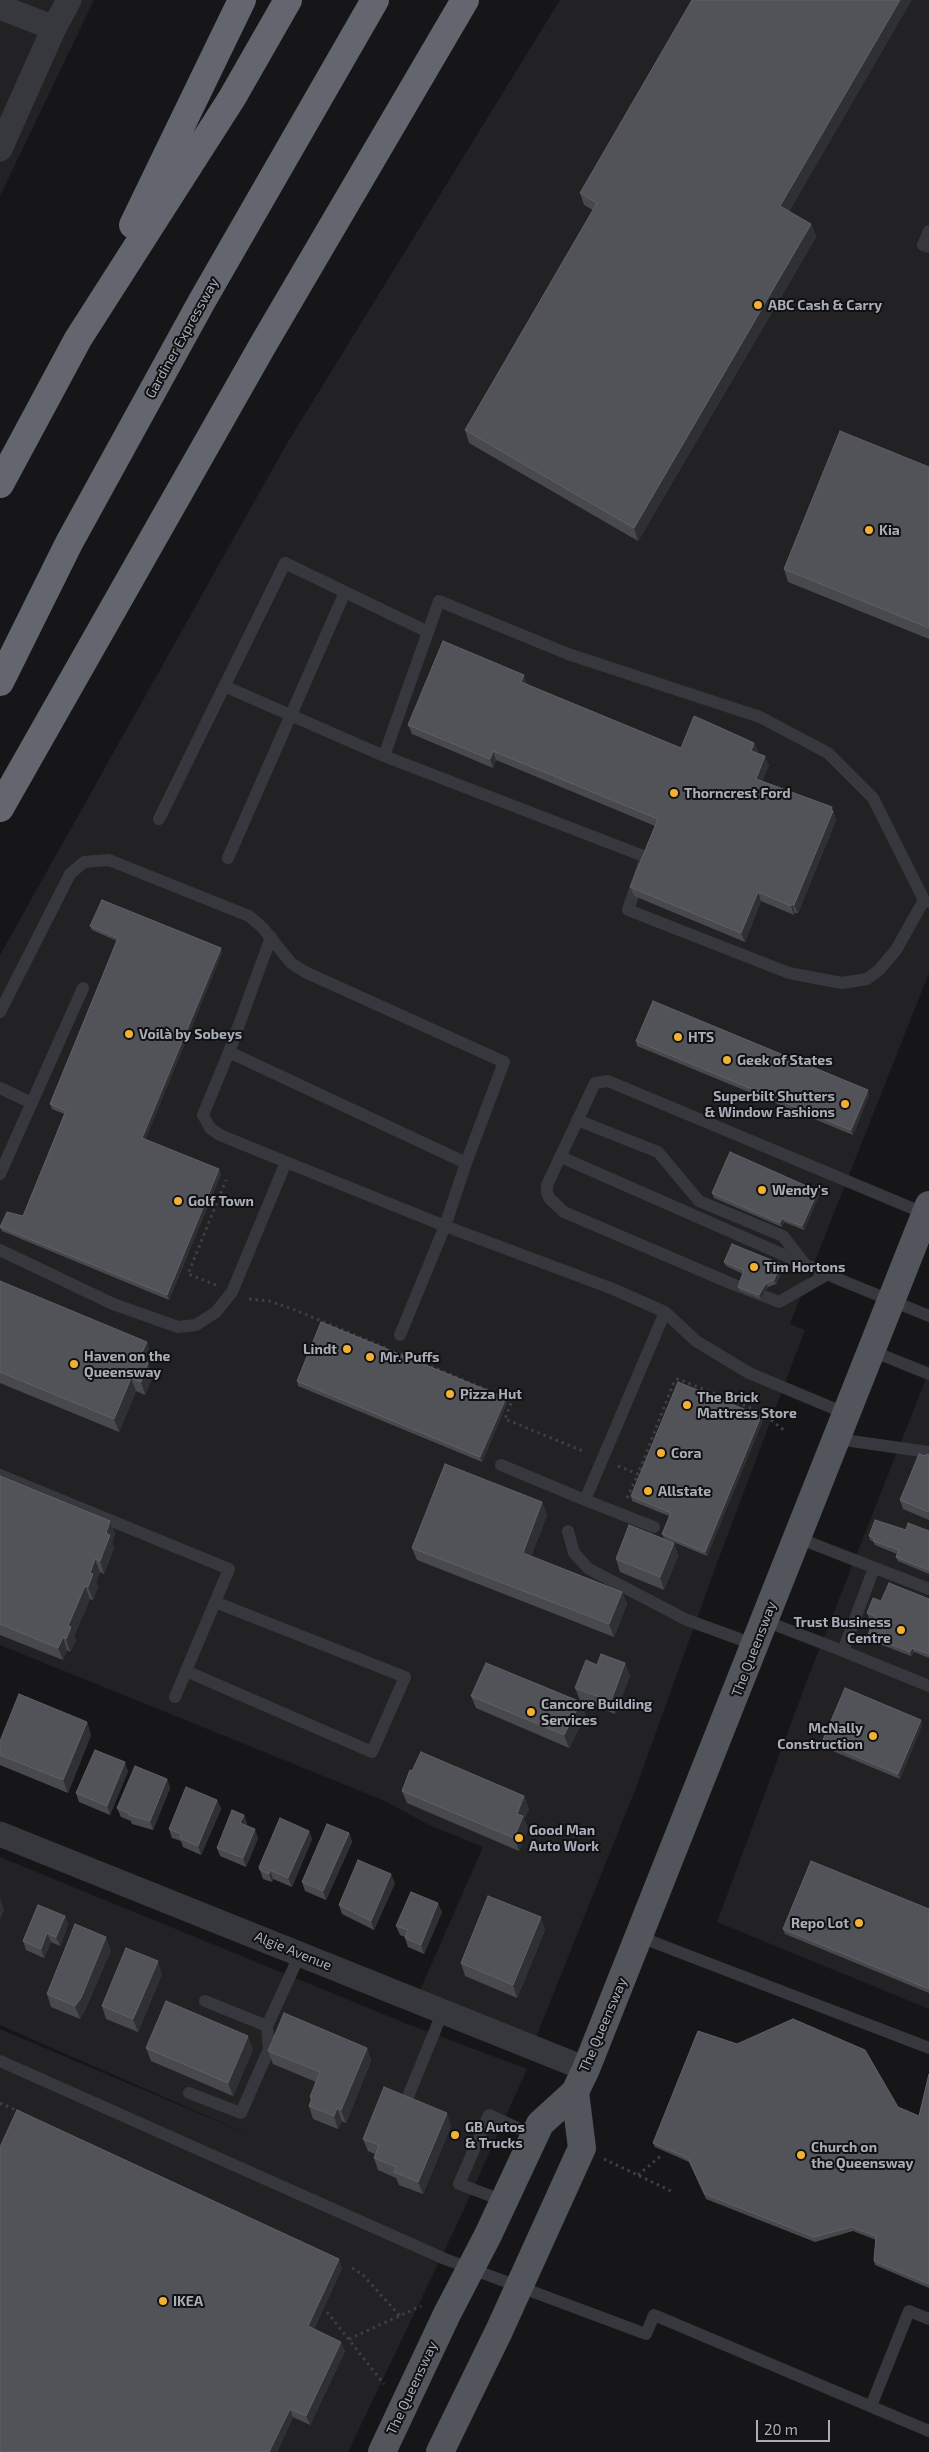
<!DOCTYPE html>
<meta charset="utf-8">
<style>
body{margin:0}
#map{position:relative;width:929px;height:2452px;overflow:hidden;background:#161618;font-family:"Exo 2",sans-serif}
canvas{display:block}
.scale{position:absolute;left:756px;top:2420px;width:74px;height:22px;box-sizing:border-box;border:2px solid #a8adb8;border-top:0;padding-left:6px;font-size:15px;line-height:18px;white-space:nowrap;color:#a8adb8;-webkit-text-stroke:4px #111113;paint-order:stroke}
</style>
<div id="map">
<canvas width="929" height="2452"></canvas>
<div class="scale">20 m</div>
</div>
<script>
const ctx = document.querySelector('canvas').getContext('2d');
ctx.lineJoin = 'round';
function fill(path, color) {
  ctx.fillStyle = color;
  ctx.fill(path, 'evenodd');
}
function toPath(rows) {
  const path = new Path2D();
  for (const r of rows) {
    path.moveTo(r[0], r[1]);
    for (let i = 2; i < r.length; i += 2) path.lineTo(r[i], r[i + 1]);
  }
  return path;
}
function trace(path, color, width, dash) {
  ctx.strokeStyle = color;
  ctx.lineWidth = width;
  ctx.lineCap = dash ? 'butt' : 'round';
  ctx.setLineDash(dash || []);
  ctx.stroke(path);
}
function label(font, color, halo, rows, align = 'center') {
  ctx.font = font + ' "Exo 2",sans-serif';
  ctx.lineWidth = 4;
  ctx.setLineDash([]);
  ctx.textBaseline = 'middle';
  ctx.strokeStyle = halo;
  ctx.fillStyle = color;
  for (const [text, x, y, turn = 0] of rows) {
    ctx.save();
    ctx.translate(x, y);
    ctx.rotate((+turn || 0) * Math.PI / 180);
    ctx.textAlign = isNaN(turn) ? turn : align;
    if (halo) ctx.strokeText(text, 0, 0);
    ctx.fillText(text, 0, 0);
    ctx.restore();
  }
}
const built = toPath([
 [0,0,94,0,0,196],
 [560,0,929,0,929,973,790,1324,805,1330,717,1563,637,1785,534,2042,417,1997,483,1847,429,1825,385,1801,0,1645,0,955,286,445],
 [929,1371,929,2009,717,1922,809,1675],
 [0,1857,405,2023,527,2069,459,2220,348,2452,0,2452,0,2029,264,2141,0,2025]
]);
const path = toPath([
 [216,1285,188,1274,226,1180],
 [249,1299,269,1301,295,1310,386,1348],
 [401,1354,512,1400,505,1419,585,1452],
 [618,1466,638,1474,674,1382,678,1379,761,1412,785,1431],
 [627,1498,638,1474],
 [0,2103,20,2112],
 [604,2159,671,2191],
 [638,2175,662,2155],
 [352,2268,363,2275,400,2316],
 [327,2312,384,2384],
 [349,2339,421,2306]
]);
const service = toPath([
 [929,231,923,245,929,247],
 [224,686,384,756],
 [159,819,285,563,428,632],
 [228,858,345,592],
 [924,900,896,950,879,970,867,979,842,983,789,973,628,910,646,857,384,756,439,601,568,654,760,717,828,753,873,798,924,900,929,902],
 [0,1012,70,874,84,862,109,860,249,916,262,927,291,963,305,972,504,1062,466,1163,445,1226,286,1162],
 [229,1052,466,1163],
 [0,1088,32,1103],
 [577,1120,658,1152,699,1201,783,1236,803,1262],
 [561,1157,843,1281,929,1316],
 [0,1174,83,988],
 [0,1250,113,1304,178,1327,196,1325,216,1312,232,1292,286,1162,220,1135,210,1128,203,1115,229,1052,271,937],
 [828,1274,779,1302,730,1283,564,1212,550,1199,547,1193,547,1185,595,1083,608,1081,926,1214],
 [400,1335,445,1226,613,1289,665,1312,696,1341,749,1373,847,1414],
 [872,1351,929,1374],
 [837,1439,929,1452],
 [501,1465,585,1500],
 [0,1475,229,1569,175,1697],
 [654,1527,585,1500,665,1312],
 [568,1531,574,1553,589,1569,687,1620,756,1645],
 [798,1538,929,1589],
 [874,1568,843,1651,929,1686],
 [765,1621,843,1651],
 [186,1671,372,1752,405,1677,215,1602],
 [640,1937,929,2048],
 [205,2001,267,2026],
 [0,2061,445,2259,646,2334,654,2315,929,2431],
 [189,2093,241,2113,269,2049,267,2026,300,1954],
 [407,2099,443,2011],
 [504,2201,459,2184,489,2115,535,2136],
 [871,2406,909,2311,929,2319]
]);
const minor = toPath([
 [0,7,54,28],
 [0,149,54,28,69,0],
 [0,1834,586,2069]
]);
const primary = toPath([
 [382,2452,447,2314,488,2235,540,2124,575,2092,586,2069,929,1205],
 [440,2452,499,2331,582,2148,575,2092]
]);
const motorway = toPath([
 [133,225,242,0],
 [0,484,78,339,232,98,288,0],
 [0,682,69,543,202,301,375,0],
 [0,808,264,343,465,0]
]);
const wall = toPath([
 [580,193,789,212,811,224,816,237,638,541,469,443,465,430,593,210,584,205],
 [929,467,929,639,788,582,784,569],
 [527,684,527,685,681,748,754,743,758,751,757,753,769,765,762,781,832,807,836,820,798,913,795,913,794,915,761,901,745,942,634,896,630,887,655,826,496,760,493,768,412,734,408,725],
 [90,926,221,948,222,953,145,1140,221,1174,169,1300,2,1231,0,1227,23,1216,64,1114,52,1109,50,1104,117,941,92,930],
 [636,1041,869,1095,853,1135,637,1046],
 [818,1191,819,1195,804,1230,784,1222,782,1227,714,1198,712,1193],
 [724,1262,781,1264,783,1269,776,1284,768,1287,761,1299,740,1291,738,1287,743,1274,726,1266],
 [0,1281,151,1354,148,1363,153,1376,145,1395,136,1391,119,1432,0,1383],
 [297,1381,506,1398,507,1403,482,1462,298,1386],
 [763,1420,707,1556,664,1538,662,1534,669,1516,632,1501,631,1496],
 [929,1455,929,1520,903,1509,900,1500,926,1456],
 [0,1476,110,1521,115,1534,112,1542,114,1548,104,1574,100,1572,96,1582,98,1587,93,1600,90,1599,74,1636,76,1640,70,1652,67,1650,63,1660,0,1635],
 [542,1502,547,1515,531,1556,622,1592,627,1604,614,1637,417,1560,412,1548],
 [906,1530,929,1531,929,1574,898,1561,896,1557,897,1554,875,1545,873,1541,870,1540,869,1536],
 [674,1543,678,1556,664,1590,620,1572,616,1559],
 [929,1599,929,1658,914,1652,911,1656,869,1640,868,1635,874,1620,869,1618,867,1613,881,1601],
 [625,1663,630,1676,615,1714,580,1700,575,1688,597,1665],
 [471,1696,586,1715,569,1748,476,1708],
 [921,1720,922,1725,900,1779,823,1747,822,1742],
 [87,1722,91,1735,68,1793,0,1765,0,1741],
 [128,1771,110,1815,79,1802,76,1793],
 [167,1779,170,1788,153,1830,132,1824,131,1821,121,1817,117,1808],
 [402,1791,524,1796,529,1809,524,1819,528,1829,519,1851,407,1803],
 [217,1800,221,1809,201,1855,183,1847,181,1841,172,1838,169,1829],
 [244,1815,247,1824,246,1826,258,1838,246,1867,220,1856,217,1848],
 [309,1831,312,1839,292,1887,273,1879,272,1882,263,1879,260,1870],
 [349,1833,352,1842,326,1900,305,1891,302,1882],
 [395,1883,374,1930,342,1914,339,1905],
 [929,1909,929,1993,785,1934,783,1929],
 [442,1912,424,1954,408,1947,405,1938,405,1937,400,1935,396,1926],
 [65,1916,68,1925,60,1946,51,1942,44,1958,26,1950,23,1941],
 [545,1930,517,1998,465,1976,461,1963],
 [111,1950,85,2010,80,2019,51,2007,47,1994],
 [162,1974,138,2032,106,2019,102,2006],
 [146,2048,253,2049,233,2096,151,2061],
 [367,2048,371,2061,346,2123,342,2121,338,2129,313,2119,309,2106,311,2101,310,2097,316,2082,273,2064,268,2051],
 [929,2074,929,2288,875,2265,874,2261,876,2240,853,2231,815,2242,706,2199,689,2162,655,2147,653,2143,898,2107,919,2116],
 [451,2126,423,2194,399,2185,396,2178,378,2170,374,2158,375,2154,368,2151,363,2139],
 [342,2268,314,2329,345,2351,310,2425,293,2417,277,2452,0,2452]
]);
const shadedWall = toPath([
 [900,0,912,0,785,219,780,206],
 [811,224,816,237,638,541,634,528],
 [524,675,527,684,524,691,521,682],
 [754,743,758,751,754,759,751,751],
 [493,751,496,760,493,768,490,759],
 [765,756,769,765,759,788,756,779],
 [832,807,836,820,798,913,794,905],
 [758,892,761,901,745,942,741,933],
 [792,904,795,913,794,915,791,906],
 [221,948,222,953,144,1143,142,1138],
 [868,1090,869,1095,853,1135,851,1130],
 [219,1169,221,1174,169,1300,167,1295],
 [818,1191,819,1195,804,1230,802,1226],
 [782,1218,784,1222,782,1227,780,1223],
 [781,1264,783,1269,776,1284,774,1280],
 [766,1283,768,1287,761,1299,759,1295],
 [147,1342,151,1354,144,1372,139,1359],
 [148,1363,153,1376,145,1395,141,1382],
 [131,1378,136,1391,119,1432,114,1419],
 [506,1398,507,1403,482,1462,480,1457],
 [761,1416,763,1420,707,1556,705,1552],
 [542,1502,547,1515,527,1566,523,1553],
 [110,1521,115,1534,112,1542,114,1548,104,1574,100,1561,106,1533],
 [674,1543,678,1556,664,1590,660,1577],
 [95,1559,100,1572,96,1582,98,1587,93,1600,88,1587,90,1573],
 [85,1586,90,1599,74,1636,76,1640,70,1652,66,1639,68,1626],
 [622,1592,627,1604,614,1637,609,1624],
 [63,1637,67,1650,63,1660,58,1648],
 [912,1648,914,1652,911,1656,910,1652],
 [625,1663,630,1676,615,1714,611,1701],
 [581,1702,586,1715,569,1748,564,1735],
 [921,1720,922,1725,900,1779,898,1774],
 [87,1722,91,1735,68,1793,63,1780],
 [125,1762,128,1771,110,1815,107,1806],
 [167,1779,170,1788,153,1830,150,1821],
 [524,1796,529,1809,524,1819,528,1829,519,1851,514,1838,517,1814],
 [217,1800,221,1809,201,1855,198,1846],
 [244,1815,247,1824,243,1832,240,1823],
 [255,1829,258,1838,246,1867,243,1858],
 [309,1831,312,1839,292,1887,288,1878],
 [349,1833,352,1842,326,1900,323,1891],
 [270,1870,273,1879,272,1882,269,1874],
 [391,1874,395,1883,374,1930,371,1921],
 [0,1898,4,1910,0,1920],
 [438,1903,442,1912,424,1954,421,1945],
 [65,1916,68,1925,60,1946,56,1937],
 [541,1917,545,1930,517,1998,513,1985],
 [47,1933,51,1942,44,1958,41,1949],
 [106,1937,111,1950,85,2010,80,2019,75,2006],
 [158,1961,162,1974,138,2032,133,2019],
 [248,2036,253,2049,233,2096,228,2083],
 [367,2048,371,2061,346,2123,341,2110],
 [337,2108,342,2121,338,2129,334,2116],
 [447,2113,451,2126,423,2194,418,2182],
 [339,2259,342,2268,311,2335,308,2326],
 [341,2342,345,2351,310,2425,306,2416],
 [290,2409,293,2417,277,2452,269,2452]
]);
const building = toPath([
 [692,0,900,0,780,206,811,224,634,528,465,430,597,203,580,193,692,0],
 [840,431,929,467,929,628,784,569,840,431],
 [443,641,524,675,521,682,681,748,694,716,721,728,754,743,751,751,765,756,756,779,832,807,831,810,833,811,794,905,792,904,791,906,758,892,741,933,630,887,658,819,493,751,490,759,408,725,443,641],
 [102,900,221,948,142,1138,219,1169,167,1295,0,1227,7,1212,23,1216,66,1111,50,1104,118,938,90,926,102,900],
 [653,1001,868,1090,851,1130,636,1041,653,1001],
 [730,1152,818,1191,802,1226,782,1218,780,1223,712,1193,730,1152],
 [732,1244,781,1264,774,1280,766,1283,759,1295,738,1287,744,1270,724,1262,732,1244],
 [0,1281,147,1342,139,1359,148,1363,141,1382,131,1378,114,1419,0,1372,0,1281],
 [321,1322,506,1398,480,1457,297,1381,321,1322],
 [678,1382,761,1416,705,1552,662,1534,671,1513,631,1496,678,1382],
 [919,1454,926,1456,927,1454,929,1455,929,1512,900,1500,919,1454],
 [445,1464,542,1502,523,1553,622,1592,609,1624,412,1548,445,1464],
 [0,1476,110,1521,106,1533,110,1535,100,1561,95,1559,90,1573,93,1574,88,1587,85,1586,68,1626,71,1627,66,1639,63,1637,58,1648,0,1624,0,1476],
 [875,1520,906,1530,908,1523,929,1531,929,1570,896,1557,899,1550,873,1541,874,1538,869,1536,875,1520],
 [629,1525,674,1543,660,1577,616,1559,629,1525],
 [889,1583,929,1599,929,1654,912,1648,910,1652,868,1635,875,1616,867,1613,873,1598,881,1601,889,1583],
 [601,1654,625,1663,611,1701,575,1688,586,1660,597,1665,601,1654],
 [486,1663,581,1702,564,1735,471,1696,486,1663],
 [845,1688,921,1720,898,1774,822,1742,845,1688],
 [19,1694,87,1722,63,1780,0,1755,0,1741,19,1694],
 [95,1750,125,1762,107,1806,76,1793,95,1750],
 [421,1752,524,1796,517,1814,523,1816,514,1838,402,1791,410,1770,412,1771,421,1752],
 [135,1766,167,1779,150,1821,129,1815,129,1813,117,1808,135,1766],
 [186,1787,217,1800,198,1846,180,1838,181,1834,169,1829,186,1787],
 [232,1810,244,1815,240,1823,255,1829,243,1858,217,1848,232,1810],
 [280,1818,309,1831,288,1878,270,1870,269,1874,260,1870,259,1867,280,1818],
 [327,1824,349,1833,323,1891,302,1882,327,1824],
 [358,1860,391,1874,371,1921,339,1905,358,1860],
 [811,1861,929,1909,929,1989,783,1929,811,1861],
 [411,1892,438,1903,421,1945,405,1938,408,1930,396,1926,411,1892],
 [488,1896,541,1917,513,1985,461,1963,488,1896],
 [38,1905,65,1916,56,1937,47,1933,41,1949,23,1941,38,1905],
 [75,1924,106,1937,81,1998,75,2006,47,1994,75,1924],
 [126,1948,158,1961,133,2019,102,2006,126,1948],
 [166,2001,248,2036,228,2083,146,2048,166,2001],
 [284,2013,367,2048,341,2110,337,2108,334,2116,309,2106,312,2098,310,2097,320,2072,268,2051,284,2013],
 [793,2019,865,2050,898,2107,919,2116,929,2074,929,2284,874,2261,876,2236,851,2227,814,2237,705,2194,688,2158,653,2143,698,2031,737,2044,793,2019],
 [384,2087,447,2113,418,2182,394,2172,396,2167,374,2158,379,2145,363,2139,384,2087],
 [17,2110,339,2259,308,2326,341,2342,306,2416,290,2409,269,2452,0,2452,0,2147,17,2110]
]);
const markers = [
 [758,305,5,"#f2b134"],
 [869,530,5,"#f2b134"],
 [674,793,5,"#f2b134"],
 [129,1034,5,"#f2b134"],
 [678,1037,5,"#f2b134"],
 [727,1060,5,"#f2b134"],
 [845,1104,5,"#f2b134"],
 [762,1190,5,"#f2b134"],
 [178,1201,5,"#f2b134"],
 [754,1267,5,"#f2b134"],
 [347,1349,5,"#f2b134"],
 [370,1357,5,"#f2b134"],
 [74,1364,5,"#f2b134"],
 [450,1394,5,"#f2b134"],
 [687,1405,5,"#f2b134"],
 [661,1453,5,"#f2b134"],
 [648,1491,5,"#f2b134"],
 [901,1630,5,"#f2b134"],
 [531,1712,5,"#f2b134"],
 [873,1736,5,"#f2b134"],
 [519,1838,5,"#f2b134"],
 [859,1923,5,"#f2b134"],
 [455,2135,5,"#f2b134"],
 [801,2155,5,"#f2b134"],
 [163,2301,5,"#f2b134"]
];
const poiNames = [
 ["ABC Cash & Carry",768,305],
 ["Kia",879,530],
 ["Thorncrest Ford",684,793],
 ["Voilà by Sobeys",139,1034],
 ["HTS",688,1037],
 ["Geek of States",737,1060],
 ["Superbilt Shutters",835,1096,"right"],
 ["& Window Fashions",835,1112,"right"],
 ["Wendy's",772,1190],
 ["Golf Town",188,1201],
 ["Tim Hortons",764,1267],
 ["Lindt",337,1349,"right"],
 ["Haven on the",84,1356],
 ["Queensway",84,1372],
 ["Mr. Puffs",380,1357],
 ["Pizza Hut",460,1394],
 ["The Brick",697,1397],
 ["Mattress Store",697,1413],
 ["Cora",671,1453],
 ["Allstate",658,1491],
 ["Trust Business",891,1622,"right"],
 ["Centre",891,1638,"right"],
 ["Cancore Building",541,1704],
 ["Services",541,1720],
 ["McNally",863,1728,"right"],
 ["Construction",863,1744,"right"],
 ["Good Man",529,1830],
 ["Auto Work",529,1846],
 ["Repo Lot",849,1923,"right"],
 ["GB Autos",465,2127],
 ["& Trucks",465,2143],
 ["Church on",811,2147],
 ["the Queensway",811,2163],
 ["IKEA",173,2301]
];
const streetNames = [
 ["Gardiner Expressway",182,338,-61],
 ["The Queensway",754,1649,-69],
 ["Algie Avenue",293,1951,22],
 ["The Queensway",603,2025,-67],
 ["The Queensway",412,2388,-65]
];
fill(built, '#222225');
trace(path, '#3d3f44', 3, [2.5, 4]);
trace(service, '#37383d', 12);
trace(minor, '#37383d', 25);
trace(primary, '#53555c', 28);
trace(motorway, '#63666e', 28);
fill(wall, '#47494d');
fill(shadedWall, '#2f3033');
fill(building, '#525359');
trace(building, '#5f6168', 1);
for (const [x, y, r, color] of markers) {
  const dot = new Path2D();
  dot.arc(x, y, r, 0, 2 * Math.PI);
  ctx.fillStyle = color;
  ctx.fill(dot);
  trace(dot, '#111113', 2);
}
label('bold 14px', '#a8adb8', '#111113', poiNames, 'left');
label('14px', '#a8adb8', '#111113', streetNames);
</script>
